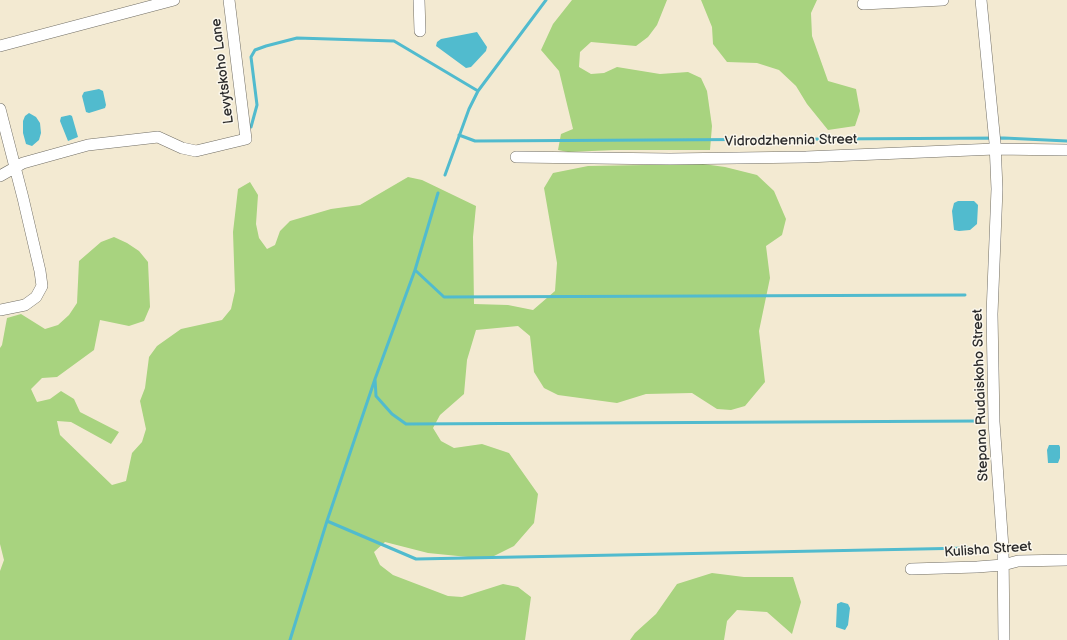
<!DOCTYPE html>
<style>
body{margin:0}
canvas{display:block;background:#f3ead2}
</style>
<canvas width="1067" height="640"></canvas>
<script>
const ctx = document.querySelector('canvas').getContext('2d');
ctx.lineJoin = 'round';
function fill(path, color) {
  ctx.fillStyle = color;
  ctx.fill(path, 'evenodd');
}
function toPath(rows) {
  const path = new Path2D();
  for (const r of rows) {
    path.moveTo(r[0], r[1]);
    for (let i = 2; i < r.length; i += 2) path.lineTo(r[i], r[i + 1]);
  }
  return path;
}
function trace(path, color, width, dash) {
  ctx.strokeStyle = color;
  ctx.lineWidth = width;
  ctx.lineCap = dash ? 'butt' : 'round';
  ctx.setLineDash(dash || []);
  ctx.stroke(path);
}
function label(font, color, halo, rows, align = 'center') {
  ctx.font = font + ' "Balsamiq Sans",sans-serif';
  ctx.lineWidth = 3;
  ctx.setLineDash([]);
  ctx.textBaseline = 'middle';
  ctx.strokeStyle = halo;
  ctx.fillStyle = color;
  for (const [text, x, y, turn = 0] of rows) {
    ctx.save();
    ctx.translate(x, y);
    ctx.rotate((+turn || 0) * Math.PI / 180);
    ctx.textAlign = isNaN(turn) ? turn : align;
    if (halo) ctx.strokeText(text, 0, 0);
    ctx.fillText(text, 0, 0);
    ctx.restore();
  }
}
const green = toPath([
 [572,0,667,0,657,25,648,37,636,46,591,42,580,52,579,67,591,74,604,73,617,67,660,74,688,72,701,78,707,91,712,126,710,150,615,150,568,152,558,150,561,134,573,129,559,71,541,50,553,24],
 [701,0,817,0,811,13,812,36,828,81,856,89,860,111,855,126,828,130,807,104,796,86,779,70,757,63,727,62,713,44,712,27],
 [703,164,725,167,757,175,774,191,786,219,782,235,766,246,770,278,759,331,765,382,745,406,731,410,717,409,692,393,646,394,617,403,558,395,544,388,534,372,530,336,518,326,476,330,467,360,464,394,440,415,433,428,441,441,454,448,482,444,509,453,538,494,534,523,514,546,488,559,428,553,385,542,374,552,380,565,393,575,448,596,462,597,503,584,518,587,531,597,525,640,0,640,0,571,4,560,0,544,0,348,2,345,7,318,21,314,45,329,58,325,69,315,77,303,79,261,101,242,114,237,127,243,139,251,148,262,150,307,144,321,129,326,100,320,94,350,57,377,42,378,31,389,37,402,50,399,61,391,74,399,80,412,119,432,111,444,71,422,57,421,60,435,112,485,126,481,132,453,142,442,146,429,140,401,145,388,149,357,157,346,181,329,222,320,231,309,235,291,233,232,238,189,250,182,258,195,256,224,259,238,267,249,275,245,280,231,290,221,331,209,360,205,408,177,422,180,476,206,473,237,474,304,508,305,533,310,555,291,557,263,544,188,553,173,588,166],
 [712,573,744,577,793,577,801,602,792,634,767,612,737,610,727,621,724,640,630,640,635,633,656,614,677,584]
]);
const water = toPath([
 [477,32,487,47,486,51,471,67,466,68,436,46,437,42,441,39],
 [99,89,103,91,106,105,105,108,89,113,86,112,82,96,84,92],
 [29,113,36,117,40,123,41,133,39,140,32,146,26,144,23,133,23,121,25,116],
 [70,115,72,116,78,137,68,141,60,121,61,117],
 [958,201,974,201,978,205,977,224,970,230,959,231,954,230,952,211,954,203],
 [1049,445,1059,445,1060,447,1060,458,1058,463,1048,463,1047,450],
 [841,602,848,604,850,608,848,625,845,630,836,627,837,604]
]);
const stream = toPath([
 [251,127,257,105,251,57,255,50,266,46,297,38,394,41,478,91],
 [459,135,475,141,1004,138,1067,141],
 [445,175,469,109,478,91,546,0],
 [415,270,444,297,965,295],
 [375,379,376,396,392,414,406,424,980,421],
 [327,521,416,559,970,548],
 [290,640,327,521,375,379,415,270,438,193]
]);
const minor = toPath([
 [419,0,420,31],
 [981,0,995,143,997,189,992,314,994,422,1003,548,1004,640],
 [863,4,943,0],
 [0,46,174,0],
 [0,109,23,198,40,271,42,286,36,297,25,305,0,310],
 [516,157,670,159,806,157,995,149,1067,150],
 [0,176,23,163,88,145,158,137,182,148,196,151,246,139,229,0],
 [911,569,977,567,1003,565,1018,561,1067,560]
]);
const streetNames = [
 ["Levytskoho Lane",223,71,-97],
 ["Vidrodzhennia Street",791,141,-1],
 ["Stepana Rudaiskoho Street",981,395,-92],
 ["Kulisha Street",988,550,-4]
];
fill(green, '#a8d37f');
fill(water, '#51bbce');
trace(stream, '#51bbce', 3);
trace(minor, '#716e65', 12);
trace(minor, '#fff', 11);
label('14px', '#2b2b2b', '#fbf7ec', streetNames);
</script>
